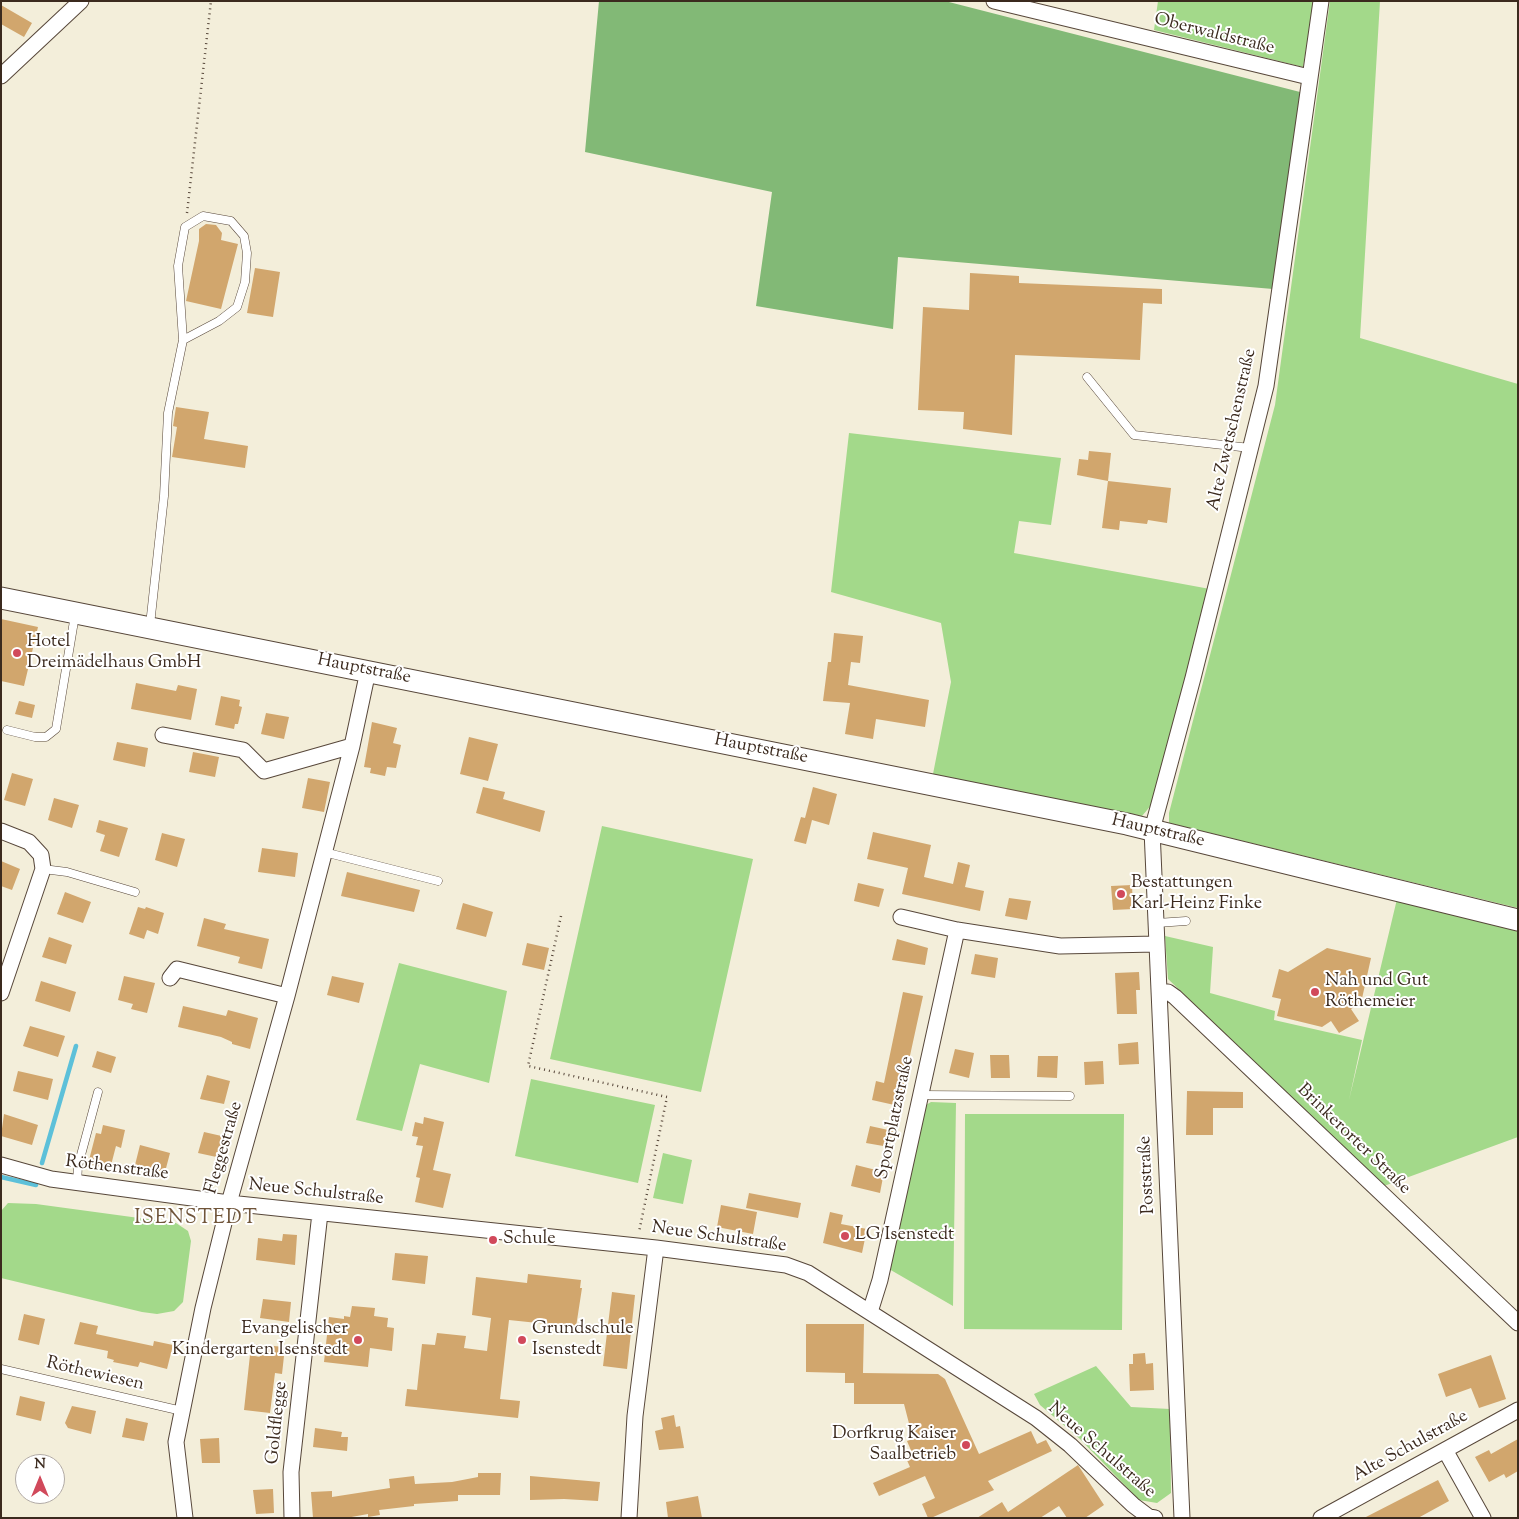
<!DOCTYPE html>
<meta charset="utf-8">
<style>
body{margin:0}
#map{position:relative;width:1519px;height:1519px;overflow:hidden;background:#f3eeda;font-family:"Sorts Mill Goudy",serif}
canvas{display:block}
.frame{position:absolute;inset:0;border:2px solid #3b2a1e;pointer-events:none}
.north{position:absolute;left:15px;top:1454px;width:50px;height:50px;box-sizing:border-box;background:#fff;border:1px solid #b1aaa5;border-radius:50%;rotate:0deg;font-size:14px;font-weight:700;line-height:20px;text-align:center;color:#3b2a1e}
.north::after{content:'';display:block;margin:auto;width:18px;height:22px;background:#d1495b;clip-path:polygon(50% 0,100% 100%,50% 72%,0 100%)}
</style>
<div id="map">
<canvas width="1519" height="1519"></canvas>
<div class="frame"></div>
<div class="north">N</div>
</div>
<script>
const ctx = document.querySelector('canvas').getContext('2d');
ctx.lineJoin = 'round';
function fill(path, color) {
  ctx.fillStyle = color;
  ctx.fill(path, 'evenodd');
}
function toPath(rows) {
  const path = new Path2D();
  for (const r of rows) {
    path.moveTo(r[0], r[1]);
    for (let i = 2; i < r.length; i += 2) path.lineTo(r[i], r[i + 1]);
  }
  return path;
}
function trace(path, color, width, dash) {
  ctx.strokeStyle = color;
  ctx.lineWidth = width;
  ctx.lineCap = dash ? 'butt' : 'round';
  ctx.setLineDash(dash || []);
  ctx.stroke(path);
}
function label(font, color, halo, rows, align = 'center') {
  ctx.font = font + ' "Sorts Mill Goudy",serif';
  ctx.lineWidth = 4;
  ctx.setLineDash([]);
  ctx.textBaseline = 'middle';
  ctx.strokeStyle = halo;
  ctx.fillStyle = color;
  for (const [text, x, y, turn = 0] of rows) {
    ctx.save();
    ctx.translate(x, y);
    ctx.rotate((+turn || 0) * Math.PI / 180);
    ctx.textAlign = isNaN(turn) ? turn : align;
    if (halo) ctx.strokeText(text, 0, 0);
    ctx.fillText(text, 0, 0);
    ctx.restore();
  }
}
const green = toPath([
 [1158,1,1314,1,1303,67,1154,30],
 [1330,1,1380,1,1360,338,1518,384,1518,908,1169,823,1169,813,1275,405],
 [849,433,1061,458,1051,525,1019,521,1014,553,1210,589,1153,803,1142,816,933,774,951,682,941,623,831,592],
 [602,826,753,859,701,1092,550,1059],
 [1397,899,1518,929,1518,1137,1384,1186,1168,979,1165,936,1213,947,1210,993,1275,1011,1274,1020,1362,1040,1349,1100],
 [399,963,507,991,489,1083,420,1064,402,1131,356,1120],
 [531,1079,655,1105,638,1183,515,1156],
 [931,1102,956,1103,953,1306,889,1269,924,1106],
 [965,1114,1124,1114,1122,1330,964,1329],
 [663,1153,692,1160,683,1204,653,1198],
 [8,1203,36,1204,176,1223,188,1231,191,1241,183,1302,174,1311,157,1314,142,1312,1,1278,1,1211],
 [1096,1366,1131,1407,1170,1409,1171,1493,1157,1503,1139,1500,1080,1439,1040,1405,1034,1394]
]);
const forest = toPath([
 [599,1,945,1,1300,92,1273,289,898,257,893,329,756,306,772,192,585,152]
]);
const stream = toPath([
 [42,1163,76,1046],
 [1,1177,36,1185]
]);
const building = toPath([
 [1,5,32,23,24,37,1,24],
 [206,224,216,225,222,233,221,240,238,244,221,309,186,301,199,241,199,229],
 [255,268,280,272,273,317,247,313],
 [970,273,1019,276,1019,283,1162,289,1162,304,1143,303,1140,360,1015,355,1012,435,963,429,964,412,918,410,923,307,969,310],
 [176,407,209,412,204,439,248,446,245,468,172,457,177,427,173,426],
 [1089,451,1111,453,1108,481,1077,475,1079,459,1088,460],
 [1108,481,1171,488,1167,523,1148,520,1147,524,1120,521,1119,530,1102,528],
 [1,619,38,627,24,686,1,681],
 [834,633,863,636,860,663,851,662,848,685,929,700,925,727,876,719,873,739,845,734,850,703,823,701,828,662,831,662],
 [136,683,176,691,178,685,197,689,191,720,131,709],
 [221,696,240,700,239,706,242,707,238,724,235,724,234,729,215,725],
 [19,701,35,705,32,718,15,714],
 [266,713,289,717,284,739,261,734],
 [372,722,397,728,393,743,401,745,396,768,387,767,385,776,370,773,371,768,364,767],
 [469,737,498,744,488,781,460,774],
 [117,742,148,748,145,767,113,760],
 [193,752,219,757,215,777,189,772],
 [12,773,33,779,25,806,4,800],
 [308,778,330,782,324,812,302,808],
 [483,787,505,792,503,799,545,811,540,832,476,813],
 [813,787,837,794,829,825,812,820,806,844,794,841,801,817,805,818],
 [54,798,79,805,72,828,48,820],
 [99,820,128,828,119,857,100,851,105,835,96,832],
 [873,832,931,845,924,877,953,884,958,862,970,865,965,887,984,891,980,911,902,894,908,868,867,859],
 [162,833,185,839,177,867,155,860],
 [262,848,298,853,295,877,258,872],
 [1,861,20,869,12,890,1,886],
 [347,872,420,890,414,912,341,896],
 [858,883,884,889,879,907,854,901],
 [1132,885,1133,909,1113,910,1111,886],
 [65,892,91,902,83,923,57,914],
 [1009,898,1031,901,1027,920,1005,916],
 [463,903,493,912,486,937,456,929],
 [138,907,145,909,146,907,164,913,158,934,147,930,144,939,129,934],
 [204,918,226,924,224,929,269,939,262,969,238,963,240,957,197,946],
 [49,937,72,945,66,964,42,957],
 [897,939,928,948,925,965,892,960],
 [527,943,549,948,544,970,522,965],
 [1327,948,1371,958,1361,1003,1351,1009,1359,1021,1339,1033,1331,1021,1322,1027,1277,1016,1281,999,1272,997,1279,969,1288,972],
 [975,954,998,958,995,978,971,974],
 [1139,972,1140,990,1136,990,1137,1014,1117,1014,1115,973],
 [124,976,155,983,147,1013,131,1009,133,1004,118,1000],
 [332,976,364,983,359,1003,327,995],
 [41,981,76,992,70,1012,35,1001],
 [903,992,923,996,899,1106,872,1100,876,1081,884,1083],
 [183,1006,226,1016,228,1010,258,1018,250,1049,232,1044,232,1042,221,1037,178,1027],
 [30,1026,65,1036,58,1057,23,1046],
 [1138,1042,1139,1064,1119,1065,1118,1044],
 [955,1049,974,1053,969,1078,949,1073],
 [97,1051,116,1057,111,1073,92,1067],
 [990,1055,1009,1055,1010,1078,991,1078],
 [1038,1056,1058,1056,1057,1078,1037,1077],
 [1103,1061,1104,1084,1085,1085,1084,1062],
 [18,1071,53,1079,48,1100,13,1091],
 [207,1075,230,1081,224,1104,200,1099],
 [1187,1091,1243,1092,1243,1108,1213,1108,1213,1135,1186,1135],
 [4,1114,38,1125,32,1145,1,1136],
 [424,1117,444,1122,433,1170,451,1174,443,1208,415,1202,420,1178,416,1177,423,1146,416,1145,418,1137,412,1136,415,1122,423,1124],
 [103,1125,125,1130,121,1148,116,1146,110,1169,88,1164,96,1133,101,1134],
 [870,1126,893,1131,889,1147,866,1143],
 [204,1132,226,1137,221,1158,198,1153],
 [140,1145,170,1153,165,1172,135,1165],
 [856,1165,884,1172,880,1193,851,1186],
 [749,1193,801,1203,798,1218,746,1208],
 [721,1205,757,1212,753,1234,717,1227],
 [830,1212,843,1215,841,1224,867,1229,862,1253,823,1243],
 [283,1234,297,1235,295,1265,256,1260,258,1238,282,1241],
 [395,1253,428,1256,425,1284,392,1280],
 [528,1274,581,1280,580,1288,582,1288,576,1327,509,1320,500,1399,520,1401,518,1418,405,1406,407,1389,417,1390,422,1344,435,1345,437,1333,466,1336,464,1348,487,1351,491,1318,472,1315,476,1277,527,1283],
 [612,1292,635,1295,627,1369,603,1366],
 [263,1299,291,1302,289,1322,260,1318],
 [352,1306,375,1308,374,1316,388,1318,387,1327,394,1328,392,1351,370,1348,368,1367,324,1362,329,1317,344,1319,344,1316,350,1317],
 [24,1314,45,1319,39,1345,18,1340],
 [80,1322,98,1326,96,1334,153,1346,154,1341,173,1345,167,1369,140,1362,138,1367,113,1362,114,1360,107,1358,108,1351,74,1344],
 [806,1324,864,1324,863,1373,938,1374,945,1379,979,1454,1031,1431,1037,1444,1046,1440,1052,1451,988,1481,994,1490,931,1518,928,1518,922,1504,935,1498,925,1476,879,1496,873,1483,910,1467,906,1458,913,1455,907,1441,913,1439,904,1404,854,1404,854,1383,845,1383,845,1373,806,1372],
 [251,1344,285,1347,282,1374,275,1373,270,1413,244,1410,250,1355,260,1357],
 [1145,1353,1146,1364,1153,1363,1154,1390,1130,1391,1129,1364,1133,1364,1133,1354],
 [1491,1355,1506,1399,1479,1408,1471,1388,1446,1397,1438,1374],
 [20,1396,45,1402,41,1421,16,1415],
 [72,1406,96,1411,91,1434,68,1428,65,1423],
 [674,1415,676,1427,680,1426,684,1448,659,1450,655,1431,663,1429,661,1418],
 [126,1418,148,1423,144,1441,122,1437],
 [315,1428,342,1432,341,1437,348,1437,347,1451,313,1447],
 [219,1438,220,1463,202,1463,200,1439],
 [1518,1439,1518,1471,1506,1478,1504,1474,1489,1482,1475,1457,1489,1450,1491,1454],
 [1078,1465,1104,1505,1085,1518,1067,1518,1059,1506,1040,1518,977,1518,1002,1502,1008,1512],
 [478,1473,501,1473,500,1495,458,1495,458,1501,414,1504,414,1506,379,1510,380,1515,368,1517,368,1514,346,1518,313,1518,311,1492,332,1491,332,1497,390,1488,389,1479,414,1476,415,1484,452,1482,478,1477],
 [530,1476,600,1482,598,1501,564,1499,530,1500],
 [1438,1480,1449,1501,1418,1518,1364,1518],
 [273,1489,274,1513,256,1514,253,1490],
 [698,1496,702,1518,668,1518,666,1502]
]);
const path = toPath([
 [187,213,211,1],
 [561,916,528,1066,667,1097,639,1232]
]);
const lane = toPath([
 [1087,377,1134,435,1250,448],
 [150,625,164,496,168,413,183,340,178,266,185,227,203,216,231,221,244,236,247,253,245,282,237,307,219,321,183,340],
 [7,730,35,737,46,737,56,729,75,615],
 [324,852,438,881],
 [43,869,67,872,135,892],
 [1157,923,1186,921],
 [920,1095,1070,1096],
 [77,1183,78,1166,98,1092],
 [1,1369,182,1411]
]);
const street = toPath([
 [994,1,1309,77],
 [1,76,81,1],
 [163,735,243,750,264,771,352,746],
 [1,831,29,842,41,855,43,869,1,993],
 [901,917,957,930,1060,946,1156,944],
 [170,978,177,969,287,996],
 [1159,992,1168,992,1175,997,1518,1323],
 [1,1165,51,1179,229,1203,656,1248,786,1265,808,1273,1036,1418,1070,1445,1133,1505,1149,1517,1155,1518],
 [870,1312,880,1280,957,930],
 [1445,1450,1483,1518],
 [185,1518,176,1442,203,1308,229,1203,287,996,352,746,368,671],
 [292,1518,291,1472,320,1213],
 [629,1518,635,1416,656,1248],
 [1182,1518,1152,830,1193,678,1266,386,1321,1],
 [1321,1518,1518,1410]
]);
const secondary = toPath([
 [1,598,1127,824,1518,920]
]);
const markers = [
 [17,653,5,"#d1495b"],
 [1121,894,5,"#d1495b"],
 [1315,992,5,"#d1495b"],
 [845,1236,5,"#d1495b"],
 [493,1240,5,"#d1495b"],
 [358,1340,5,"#d1495b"],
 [522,1340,5,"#d1495b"],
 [966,1445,5,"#d1495b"]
];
const streetNames = [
 ["Oberwaldstraße",1214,35,14],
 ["Alte Zwetschenstraße",1233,430,-77],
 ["Hauptstraße",364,670,11],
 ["Hauptstraße",761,750,11],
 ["Hauptstraße",1158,832,13],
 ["Sportplatzstraße",896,1118,-78],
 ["Brinkerorter Straße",1353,1140,44],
 ["Fleggestraße",225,1148,-74],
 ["Röthenstraße",117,1169,7],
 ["Poststraße",1148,1175,-93],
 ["Neue Schulstraße",316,1193,6],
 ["Neue Schulstraße",719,1238,8],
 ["Röthewiesen",95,1375,13],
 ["Goldflegge",278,1423,-84],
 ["Alte Schulstraße",1411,1447,-29],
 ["Neue Schulstraße",1101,1451,41]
];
const poiNames = [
 ["Hotel",27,643],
 ["Dreimädelhaus GmbH",27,664],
 ["Bestattungen",1131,884],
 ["Karl-Heinz Finke",1131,905],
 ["Nah und Gut",1325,982],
 ["Röthemeier",1325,1003],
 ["LG Isenstedt",855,1236],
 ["Schule",503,1240],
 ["Evangelischer",348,1330,"right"],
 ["Kindergarten Isenstedt",348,1351,"right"],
 ["Grundschule",532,1330],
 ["Isenstedt",532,1351],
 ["Dorfkrug Kaiser",956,1435,"right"],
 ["Saalbetrieb",956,1456,"right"]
];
const quarterNames = [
 ["ISENSTEDT",196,1220]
];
fill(green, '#a3d98a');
fill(forest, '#82b976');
trace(stream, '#5cc0d9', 4.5);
fill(building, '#d1a66d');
trace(lane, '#57473a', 9);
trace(street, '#57473a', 17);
trace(secondary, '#57473a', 23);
trace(path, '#57473a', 2.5, [1, 4]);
trace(lane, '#fff', 8);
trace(street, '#fff', 15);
trace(secondary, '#fff', 21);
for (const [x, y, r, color] of markers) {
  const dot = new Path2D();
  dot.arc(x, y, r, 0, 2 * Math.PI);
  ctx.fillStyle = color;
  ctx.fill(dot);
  trace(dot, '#fff', 2);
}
label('18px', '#3b2a1e', '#fff', streetNames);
label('18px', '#3b2a1e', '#fff', poiNames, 'left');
ctx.letterSpacing = '1px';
label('20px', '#70553a', '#fff', quarterNames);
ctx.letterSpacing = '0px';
</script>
